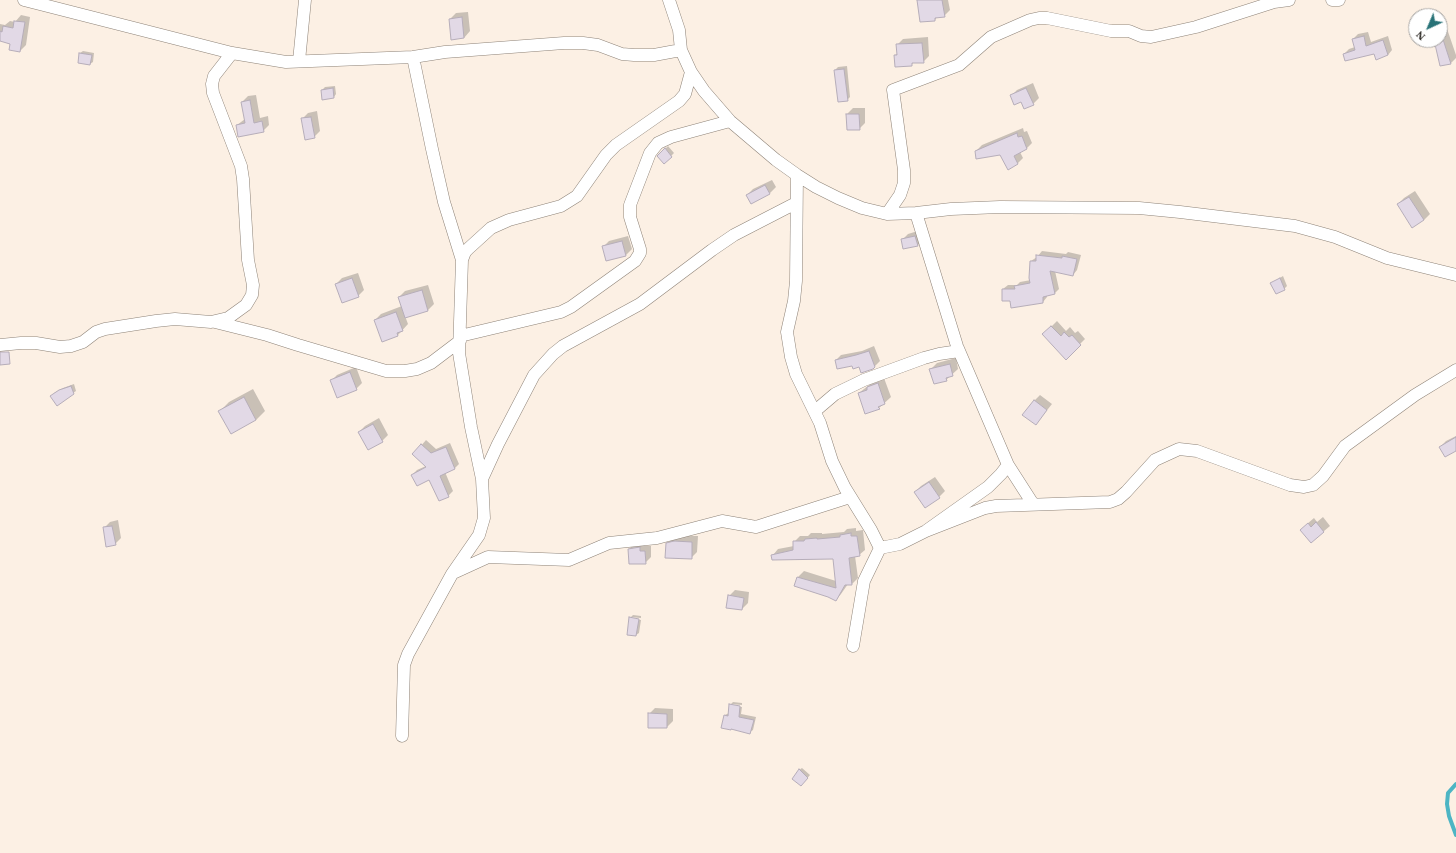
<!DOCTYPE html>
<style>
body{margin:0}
#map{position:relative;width:1456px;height:853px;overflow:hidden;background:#fcf0e4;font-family:"Times New Roman",serif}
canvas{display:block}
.north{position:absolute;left:1408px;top:8px;width:40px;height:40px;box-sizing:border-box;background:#fff;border:1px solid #a7a5a3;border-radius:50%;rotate:224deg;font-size:11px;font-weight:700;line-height:16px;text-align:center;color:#231f1a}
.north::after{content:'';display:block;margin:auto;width:14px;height:18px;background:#287277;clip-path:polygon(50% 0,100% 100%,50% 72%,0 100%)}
</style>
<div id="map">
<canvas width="1456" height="853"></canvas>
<div class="north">N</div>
</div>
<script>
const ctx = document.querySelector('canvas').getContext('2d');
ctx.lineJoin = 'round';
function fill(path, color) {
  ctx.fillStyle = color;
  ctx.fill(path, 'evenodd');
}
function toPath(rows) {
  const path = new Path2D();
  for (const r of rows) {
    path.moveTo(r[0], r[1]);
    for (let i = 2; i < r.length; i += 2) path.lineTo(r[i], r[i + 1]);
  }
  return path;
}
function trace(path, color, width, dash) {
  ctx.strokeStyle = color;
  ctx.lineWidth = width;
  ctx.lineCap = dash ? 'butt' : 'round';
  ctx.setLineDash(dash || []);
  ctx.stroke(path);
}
const shadow = toPath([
 [918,0,948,0,950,10,944,16,937,17,935,20],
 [468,12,470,31,464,38,450,19,456,13],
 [21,15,30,17,26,45,20,51,11,43,0,40,0,24,5,25,10,21,15,22],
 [1444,20,1456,55,1456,58,1451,63,1441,65,1436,40,1440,40,1440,21],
 [1368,32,1371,42,1388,36,1392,50,1388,55,1375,53,1344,54,1349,49,1355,47,1353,39,1358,34],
 [928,37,929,56,923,62,914,62,911,65,895,55,898,53,897,45,903,39],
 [83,51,94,53,93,62,90,64,80,53],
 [847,66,850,97,847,100,835,70,838,67],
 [1033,83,1039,98,1033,104,1021,101,1011,96,1017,90],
 [335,86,336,94,334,97,322,90,325,87],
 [256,95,260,118,268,116,269,125,263,131,237,125,245,119,242,102,248,96],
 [853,108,865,108,865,123,859,129,847,114],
 [317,111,320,131,314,137,302,119,308,113],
 [1023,128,1024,132,1027,131,1032,143,1027,148,1020,152,1023,158,1017,164,1001,154,976,151,982,145],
 [668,146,674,153,664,163,658,156],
 [772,180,776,187,770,193,751,203,747,195,753,189],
 [1415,191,1430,214,1424,220,1398,204,1404,198],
 [921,230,924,239,918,245,904,248,902,240,908,234],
 [628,236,632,249,626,255,607,260,603,247,609,241],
 [1042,251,1066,254,1068,252,1081,255,1077,270,1073,275,1055,271,1059,289,1055,293,1047,295,1047,297,1043,302,1011,300,1003,289,1008,285,1017,285,1020,282,1031,280,1031,261,1037,257],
 [358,273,364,290,358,296,336,284,342,278],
 [1283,276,1287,286,1284,289,1272,283],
 [428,285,434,304,428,310,405,316,408,324,398,335,375,320,381,314,402,306,399,297,405,291],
 [1057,321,1066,331,1070,327,1075,333,1078,331,1085,339,1066,358,1049,329],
 [874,346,880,361,875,366,852,365,836,360,841,355,862,351],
 [956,358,958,369,946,380,931,369,937,363],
 [356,367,362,383,356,389,331,381,337,375],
 [884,378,891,397,879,408,859,393,874,381],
 [74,384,76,391,73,393,54,393,63,388],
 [253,389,265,411,256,420,220,411,229,402],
 [1040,395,1052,404,1036,424,1034,401],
 [379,418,388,435,382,441,359,432,365,426],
 [1456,436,1456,450,1440,447,1446,441],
 [426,440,436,449,450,443,459,464,455,468,445,472,453,491,448,496,430,479,412,475,417,470,426,466,414,454],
 [935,477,945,491,939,497,925,507,915,492,921,486],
 [1323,517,1330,526,1311,542,1307,524,1314,518,1317,522],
 [118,520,121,538,115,544,104,528,110,522],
 [856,528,856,531,863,530,865,550,859,555,855,556,858,578,852,584,848,584,841,594,836,600,829,596,795,586,798,577,804,571,836,581,834,558,773,555,778,549,794,546,794,542,800,536,808,536,811,533,822,533,822,534,844,532,847,529],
 [681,536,698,536,697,552,691,558,667,544,673,538],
 [645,542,645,546,651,546,651,557,645,563,629,549,635,543],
 [735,590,749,592,748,603,742,609,729,596],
 [633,615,641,616,641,618,631,617],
 [631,617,631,619,641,620,639,633,636,635,628,634],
 [733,702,742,703,742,705,731,704],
 [731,704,731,706,742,707,741,714,756,717,753,730,750,732,732,728,722,727,725,715,729,713],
 [655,708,673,709,673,721,667,727,649,714],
 [802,768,810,775,804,782,799,770]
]);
const stream = toPath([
 [1456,784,1448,793,1447,804,1449,816,1456,835]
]);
const building = toPath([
 [917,0,942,0,945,17,935,18,935,21,920,22,917,0],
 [462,17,464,38,451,40,449,19,462,17],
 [14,21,25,22,20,52,9,50,10,44,0,41,0,31,2,32,3,26,13,28,14,21],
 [1440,30,1451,64,1440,66,1434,40,1440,40,1440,30],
 [1364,36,1366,46,1383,40,1388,55,1376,60,1374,54,1345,61,1343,54,1355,50,1352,39,1364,36],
 [922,43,924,63,912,63,912,66,895,67,894,55,897,55,896,44,922,43],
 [79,53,92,55,90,65,78,63,79,53],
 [844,69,848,101,838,102,834,70,844,69],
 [333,88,334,98,322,100,321,90,333,88],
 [1026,88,1034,105,1024,109,1021,102,1014,105,1010,95,1026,88],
 [250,100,254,123,262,121,264,132,238,137,236,125,245,123,241,102,250,100],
 [846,114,859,114,860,130,847,130,846,114],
 [311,117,315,138,305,140,301,118,311,117],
 [1017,133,1018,137,1022,136,1027,149,1014,156,1018,164,1008,170,1000,155,976,159,975,151,1017,133],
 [665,148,672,157,664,164,657,156,665,148],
 [765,185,770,194,751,204,746,195,765,185],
 [1409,197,1424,220,1412,228,1397,204,1409,197],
 [915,236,918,246,903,249,901,239,915,236],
 [622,241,626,256,606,261,602,246,622,241],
 [1036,255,1062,258,1062,256,1077,259,1073,276,1050,271,1055,294,1043,297,1043,303,1011,308,1010,301,1002,301,1002,289,1015,289,1014,286,1030,283,1029,278,1030,261,1036,261,1036,255],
 [352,278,359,297,342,303,335,284,352,278],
 [1280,278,1285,290,1276,294,1270,283,1280,278],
 [422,290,428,311,405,318,398,297,422,290],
 [396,312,403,331,397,333,398,336,382,342,374,320,396,312],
 [1051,326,1061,336,1064,332,1069,337,1072,335,1081,345,1066,360,1042,334,1051,326],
 [869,351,875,367,873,369,861,373,859,367,853,369,852,366,837,369,835,360,856,355,869,351],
 [0,352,9,352,10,364,0,365,0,352],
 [950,364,953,376,946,378,947,381,934,384,929,369,950,364],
 [350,372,357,390,337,398,330,380,350,372],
 [878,383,885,404,878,407,880,409,865,414,858,393,867,390,867,387,878,383],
 [71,386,74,394,57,406,50,396,59,390,71,386],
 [244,397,256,420,231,434,218,411,244,397],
 [1034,400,1047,410,1036,425,1022,415,1034,400],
 [373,424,383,442,368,450,358,432,373,424],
 [1456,437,1456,451,1445,457,1439,447,1456,437],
 [421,444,431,453,446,447,455,469,440,476,449,497,439,501,429,480,417,486,411,475,426,467,412,454,421,444],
 [929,482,940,498,925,508,914,492,929,482],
 [1316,522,1324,532,1311,543,1300,530,1308,523,1311,527,1316,522],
 [112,526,116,545,106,547,103,527,112,526],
 [851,533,851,536,857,536,860,556,849,558,852,585,845,585,836,601,828,597,794,586,797,577,836,588,833,559,772,560,771,555,793,550,793,541,804,541,805,539,817,538,817,539,840,537,840,535,851,533],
 [674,541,692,542,692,559,665,558,666,543,674,541],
 [640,547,640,551,645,551,646,564,629,564,628,549,640,547],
 [728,595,744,598,742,610,726,608,728,595],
 [629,617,639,619,636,636,627,635,629,617],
 [729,704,740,706,739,717,754,720,750,734,731,729,731,730,721,728,724,715,728,716,729,704],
 [648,713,667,714,667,728,648,728,648,713],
 [799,769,808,778,801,786,792,779,799,769]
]);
const street = toPath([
 [24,0,232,53,286,62,413,57,445,52,564,43,583,43,598,45,622,54,634,55,654,55,681,50],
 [669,0,679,30,681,50,691,72,704,91,730,121,776,160,797,175,816,187,838,198,862,208,887,214,916,213,951,209,1000,207,1139,208,1180,212,1295,226,1335,237,1387,258,1456,275],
 [1332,0,1339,0],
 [413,57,432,149,444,202,462,260],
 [299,61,305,0],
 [797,175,796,281,794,301,787,332,791,357,796,374,820,423,832,461,845,488,871,530,880,548,864,581,853,646],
 [916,213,957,346,1008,465,1033,504],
 [887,214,900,195,904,183,904,170,893,90,959,65,991,37,1030,20,1039,18,1047,18,1111,31,1129,31,1141,36,1151,37,1196,27,1274,2,1289,0],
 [215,322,267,335,298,345,386,371,405,371,417,369,431,363,460,341],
 [460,336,561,312,571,307,635,261,640,253,640,249,630,217,630,205,650,153,658,143,671,137,730,121],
 [0,345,21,343,36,343,60,347,71,346,83,342,96,332,105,329,156,321,175,319,211,322,228,318,246,305,252,295,253,285,248,260,243,179,241,166,213,93,212,84,214,76,232,53],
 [815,411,835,394,864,380,924,358,939,354,959,351],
 [482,479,498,444,534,375,553,354,563,346,640,304,712,250,734,235,796,203],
 [926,531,985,508,996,506,1110,502,1118,499,1126,492,1155,460,1179,449,1197,451,1290,485,1304,487,1313,485,1323,476,1345,446,1415,395,1456,370],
 [880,548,900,544,926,531,988,487,1001,474,1008,465],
 [453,573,488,557,569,560,609,543,657,538,722,521,756,527,850,497],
 [402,736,404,665,408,654,452,574,479,535,484,518,482,479,471,427,459,353,462,260,465,252,469,248,491,228,509,220,561,206,577,196,606,155,616,145,679,101,685,94,691,72]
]);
fill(shadow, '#0003');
trace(stream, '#4db5c4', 4);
fill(building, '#e2d9e6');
trace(building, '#b6adb9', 1);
trace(street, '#8e8378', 13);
trace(street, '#fff', 12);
</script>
